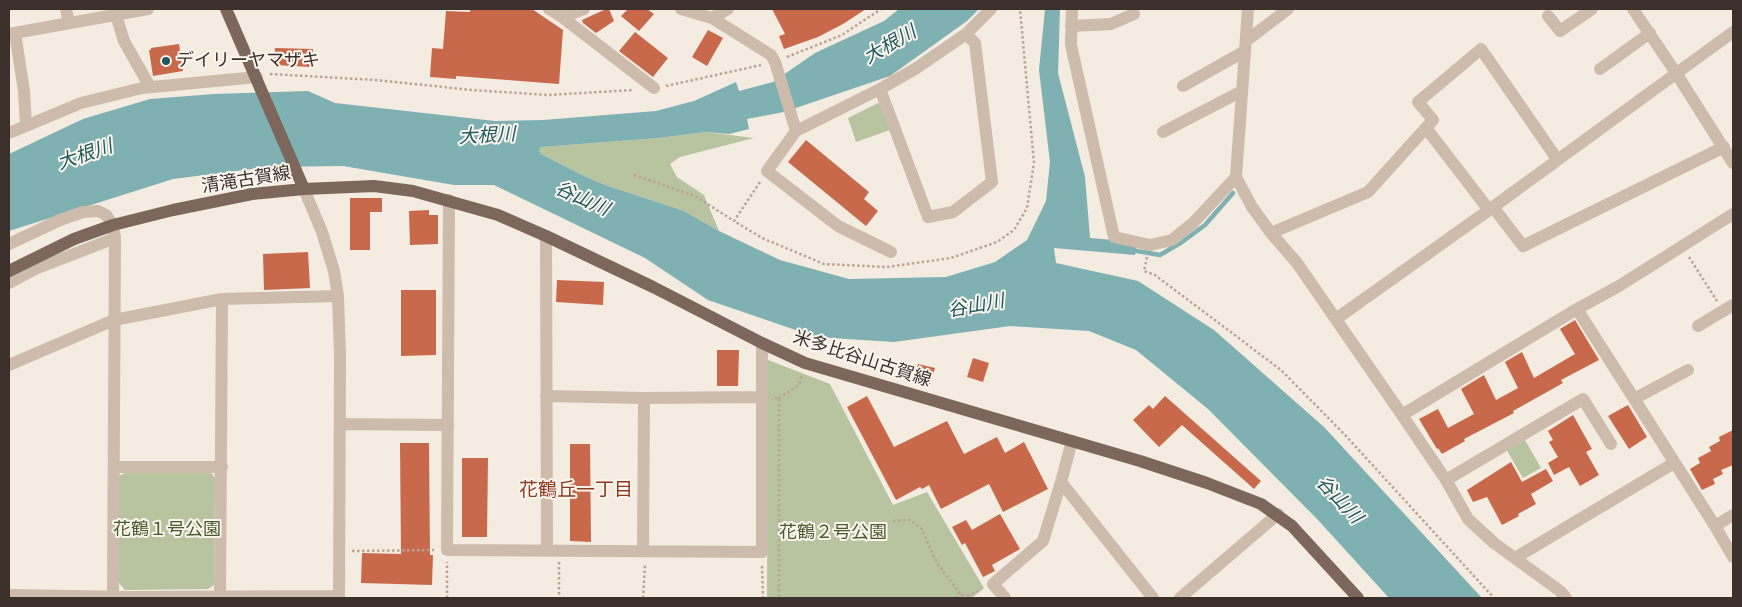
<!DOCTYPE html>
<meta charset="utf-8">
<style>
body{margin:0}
#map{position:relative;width:1742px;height:607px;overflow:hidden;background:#f4ebe1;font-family:Montserrat,sans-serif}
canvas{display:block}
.frame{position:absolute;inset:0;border:10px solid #3b302b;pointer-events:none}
</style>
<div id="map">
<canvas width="1742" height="607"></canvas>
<div class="frame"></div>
</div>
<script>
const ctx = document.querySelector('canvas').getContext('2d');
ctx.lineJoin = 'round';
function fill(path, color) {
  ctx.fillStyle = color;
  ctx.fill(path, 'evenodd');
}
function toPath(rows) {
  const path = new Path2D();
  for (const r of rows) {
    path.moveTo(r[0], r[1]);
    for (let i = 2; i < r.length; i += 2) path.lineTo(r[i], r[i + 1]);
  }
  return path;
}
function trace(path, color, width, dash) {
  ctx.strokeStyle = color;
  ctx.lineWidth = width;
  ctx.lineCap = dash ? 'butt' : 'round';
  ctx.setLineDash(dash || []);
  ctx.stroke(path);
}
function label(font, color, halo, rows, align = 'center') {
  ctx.font = font + ' Montserrat,"Noto Sans JP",sans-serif';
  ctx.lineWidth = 4;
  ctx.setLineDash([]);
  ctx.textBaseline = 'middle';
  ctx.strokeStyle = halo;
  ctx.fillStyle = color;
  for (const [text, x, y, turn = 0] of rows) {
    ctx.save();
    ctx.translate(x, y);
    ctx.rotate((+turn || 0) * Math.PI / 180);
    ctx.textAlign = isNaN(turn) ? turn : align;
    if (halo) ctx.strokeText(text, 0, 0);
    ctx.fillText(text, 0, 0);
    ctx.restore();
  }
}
const green = toPath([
 [878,103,883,107,890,130,856,142,848,118],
 [706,132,754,138,680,157,670,164,677,177,704,195,719,231,684,211,605,185,584,176,541,154,539,150,540,147,659,138],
 [768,360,830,384,893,505,927,492,984,588,972,598,767,598],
 [1525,440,1541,468,1523,478,1506,449],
 [125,473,211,473,215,478,214,585,208,589,125,590,119,583,119,476]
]);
const water = toPath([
 [899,9,979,9,967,21,890,76,784,112,747,119,749,129,729,134,706,132,659,138,541,147,539,150,541,154,584,176,605,185,684,211,719,231,780,260,849,279,946,277,995,262,1027,240,1046,201,1050,162,1039,70,1045,9,1060,9,1058,73,1085,177,1090,238,1137,242,1135,255,1054,248,1056,263,1138,281,1214,330,1324,427,1482,598,1389,598,1319,521,1208,409,1136,350,1089,331,1010,326,894,342,816,337,708,300,645,258,494,185,454,185,343,166,268,167,173,179,9,231,9,154,83,119,150,99,214,94,308,91,335,103,495,121,543,120,656,111,694,101,736,82,739,91,773,82,815,53,884,21]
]);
const stream = toPath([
 [1131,250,1160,255,1182,242,1205,225,1233,193]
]);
const building = toPath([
 [470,9,532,9,563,30,559,84,456,76,456,79,430,77,432,48,443,49,446,11,470,12],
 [606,9,609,9,614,21,596,33,583,23,582,20],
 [628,9,647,9,654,14,639,31,621,16],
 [772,9,866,9,843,24,818,37,784,49,779,36,785,34],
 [708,30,723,38,707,66,692,57],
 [635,32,668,58,653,77,619,51],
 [179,44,183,71,153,76,149,50,151,50,151,48],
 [275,48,313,49,312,67,274,65],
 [806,140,869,192,864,199,878,211,866,226,788,162],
 [350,198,382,198,382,212,370,212,370,250,350,250],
 [429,210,429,215,438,215,438,244,410,245,409,211],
 [308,252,310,288,264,290,263,254],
 [557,280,604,282,603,305,556,302],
 [401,290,436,290,436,355,401,356],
 [1575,320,1599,360,1561,380,1563,383,1513,411,1514,413,1464,439,1465,441,1442,454,1438,448,1437,449,1419,419,1438,409,1448,428,1474,414,1461,389,1484,375,1496,400,1518,388,1505,362,1522,352,1534,378,1575,354,1560,329],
 [717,350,739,350,738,386,717,386],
 [973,358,989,363,983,382,967,377],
 [918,364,935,368,929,388,912,383],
 [867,396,894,447,947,421,964,454,997,437,1005,453,1024,442,1048,489,1003,512,989,484,941,509,929,485,922,489,920,487,896,500,847,407],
 [1165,396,1261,481,1254,489,1182,425,1159,447,1133,420,1149,405,1153,409],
 [1628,405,1647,437,1629,449,1608,416],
 [1573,415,1592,449,1586,452,1599,475,1580,486,1569,467,1554,475,1548,463,1558,457,1549,442,1553,440,1548,431],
 [1733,430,1733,465,1721,470,1723,474,1713,479,1715,484,1702,490,1690,469,1700,463,1698,458,1711,451,1709,447,1720,441,1719,437],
 [400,443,429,443,430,555,433,555,432,585,361,583,362,553,401,554],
 [570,444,590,444,591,542,570,541],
 [462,458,488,458,487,537,462,537],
 [1511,462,1522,482,1546,469,1553,481,1531,494,1536,504,1518,514,1519,516,1502,525,1487,497,1473,502,1467,490],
 [1000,514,1020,549,992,565,995,571,983,577,965,543,962,545,952,527,966,520,972,530]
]);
const path = toPath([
 [787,57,842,35,881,9],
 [270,74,376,80,472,90,548,95,633,90],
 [666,86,761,65],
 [634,175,695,196,734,221],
 [760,182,734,221,762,238,824,264,887,267,951,258,997,242,1014,230,1027,208,1034,163,1020,9],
 [1147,257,1144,271,1155,275,1281,370,1346,436,1494,598],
 [1689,257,1717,301],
 [775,398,779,398,779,598],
 [779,398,799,385,802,374],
 [893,521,910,520,921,528,937,563,961,595,969,595,981,589],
 [352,551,434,550],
 [559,562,559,598],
 [762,566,763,598],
 [447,598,447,562],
 [643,598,645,565],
 [956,598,961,595]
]);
const minor = toPath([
 [66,9,69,23],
 [549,9,562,17,654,88],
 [681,9,712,18,771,55,775,62,796,131],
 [1072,9,1071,45,1114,237,1150,245,1172,240,1193,223,1236,177],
 [1248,9,1236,177,1252,207,1271,233,1297,263,1402,415,1446,480,1468,519,1494,543,1560,591,1566,598],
 [1633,9,1676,73,1733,163],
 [116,15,124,41,150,87],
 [1548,16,1560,31,1592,9],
 [562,17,584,9],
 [712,18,728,9],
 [1071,26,1111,24,1134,14],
 [15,33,24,91,26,125],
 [9,34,148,9],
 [1246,41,1288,9],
 [1600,69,1650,33],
 [1183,86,1245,51],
 [880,89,928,217,953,212,992,182,975,43,966,34],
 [1426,128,1489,210],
 [1163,132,1242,91],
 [9,133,81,103,142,88,257,77],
 [304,189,322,232,334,271,338,296,340,356,339,598],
 [449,200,447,550,762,552,762,343],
 [1493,207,1523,246,1724,147],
 [1271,233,1368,192,1433,120,1418,102,1481,49,1557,159],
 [546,236,547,550],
 [9,244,60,220,83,212,98,211,106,215,113,225,115,238,113,596],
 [891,252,838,226,767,171,796,131,880,89,915,69,966,34,991,9],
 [9,283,35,269,115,238],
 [1577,309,1715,526],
 [1336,319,1489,210,1733,32],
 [1698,326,1733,305],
 [9,365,114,320,222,299,338,296],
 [546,396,644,398,762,397],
 [1634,399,1688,370],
 [1402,415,1577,309,1619,286,1733,214],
 [340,424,448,425],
 [1072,441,1061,482,1153,598],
 [114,467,222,467],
 [1446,480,1583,399,1611,444],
 [1733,515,1715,526,1733,557],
 [643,551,644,398],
 [1515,558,1674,463],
 [9,595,134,597,339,596],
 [220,596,222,299],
 [1005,598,993,584,1043,541,1061,482],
 [1180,598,1278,514]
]);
const major = toPath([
 [226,9,304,189],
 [9,271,74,239,113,225,173,210,252,194,304,189,374,186,413,191,498,215,546,236,653,287,762,343,805,363,1140,461,1207,483,1261,504,1292,526,1358,598]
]);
const markers = [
 [166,61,5,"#1f5a5e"]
];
const poiNames = [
 ["デイリーヤマザキ",176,61]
];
const streetNames = [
 ["清滝古賀線",246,180,-9],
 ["米多比谷山古賀線",862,359,18]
];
const parkNames = [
 ["花鶴１号公園",167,530],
 ["花鶴２号公園",833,533]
];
const waterNames = [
 ["大根川",890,45,-30],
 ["大根川",487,136,-3],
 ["大根川",85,155,-19],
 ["谷山川",582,199,24],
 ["谷山川",976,306,-10],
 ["谷山川",1339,500,47]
];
const neighbourhoodNames = [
 ["花鶴丘一丁目",576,490]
];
fill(green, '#b8c4a0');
fill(water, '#7fb0b2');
trace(stream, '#7fb0b2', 4.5);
fill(building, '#c8694b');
trace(path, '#b9a596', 2.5, [2.5, 2.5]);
trace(minor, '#cdbbac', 12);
trace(major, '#7d675c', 12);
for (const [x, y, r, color] of markers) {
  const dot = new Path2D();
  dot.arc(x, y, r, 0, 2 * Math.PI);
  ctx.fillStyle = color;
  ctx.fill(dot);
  trace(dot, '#fbf5ee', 2);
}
label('18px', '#3b302b', '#fbf5ee', poiNames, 'left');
label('18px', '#3b302b', '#fbf5ee', streetNames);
label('18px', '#4a5a2e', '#fbf5ee', parkNames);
label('italic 19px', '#1f5a5e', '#fbf5ee', waterNames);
label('19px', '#8c3b22', '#fbf5ee', neighbourhoodNames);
</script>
